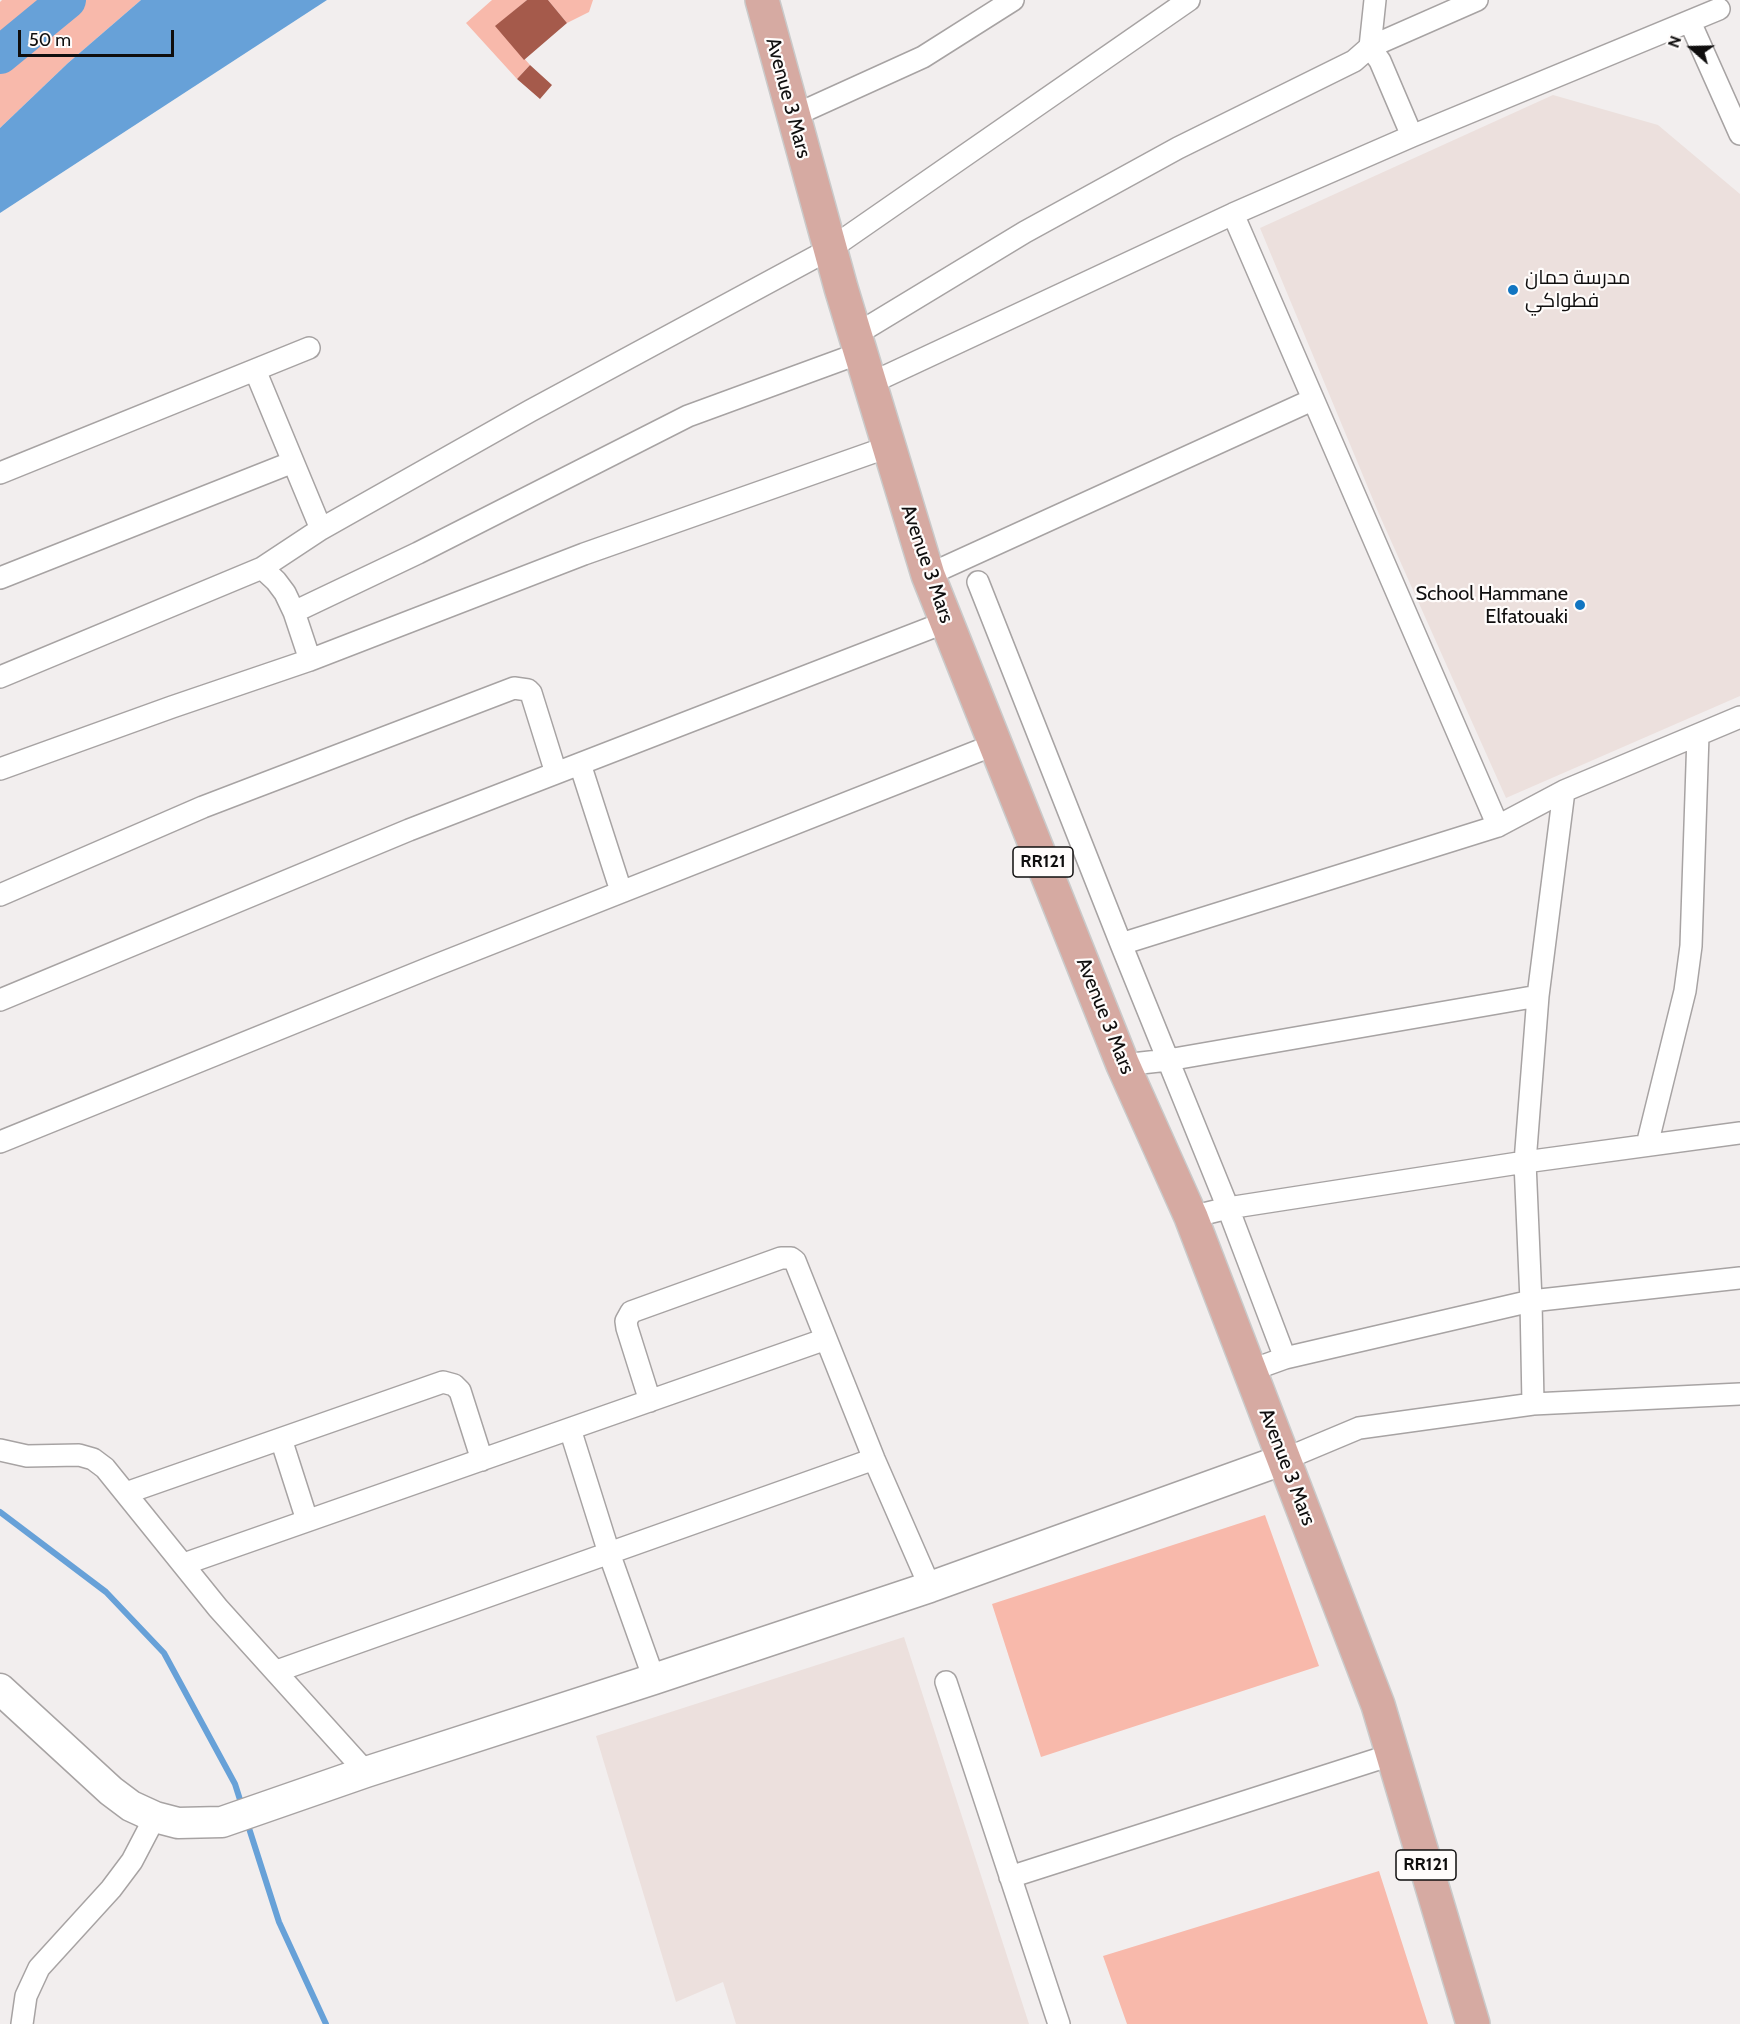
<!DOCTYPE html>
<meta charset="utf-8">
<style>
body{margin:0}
#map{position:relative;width:1740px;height:2024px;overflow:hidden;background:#f2eeee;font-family:Cabin,sans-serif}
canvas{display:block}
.north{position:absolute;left:1662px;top:18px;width:60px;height:60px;-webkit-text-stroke:4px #fffcfb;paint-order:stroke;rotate:290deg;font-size:16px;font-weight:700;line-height:24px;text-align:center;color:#0f0e0e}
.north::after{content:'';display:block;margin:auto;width:21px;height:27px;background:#0f0e0e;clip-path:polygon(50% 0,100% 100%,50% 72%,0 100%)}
.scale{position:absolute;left:18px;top:30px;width:156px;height:27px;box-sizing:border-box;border:3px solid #0f0e0e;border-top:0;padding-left:8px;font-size:18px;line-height:21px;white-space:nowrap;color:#0f0e0e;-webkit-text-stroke:4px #fffcfb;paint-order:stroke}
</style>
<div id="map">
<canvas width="1740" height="2024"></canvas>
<div class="north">N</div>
<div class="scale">50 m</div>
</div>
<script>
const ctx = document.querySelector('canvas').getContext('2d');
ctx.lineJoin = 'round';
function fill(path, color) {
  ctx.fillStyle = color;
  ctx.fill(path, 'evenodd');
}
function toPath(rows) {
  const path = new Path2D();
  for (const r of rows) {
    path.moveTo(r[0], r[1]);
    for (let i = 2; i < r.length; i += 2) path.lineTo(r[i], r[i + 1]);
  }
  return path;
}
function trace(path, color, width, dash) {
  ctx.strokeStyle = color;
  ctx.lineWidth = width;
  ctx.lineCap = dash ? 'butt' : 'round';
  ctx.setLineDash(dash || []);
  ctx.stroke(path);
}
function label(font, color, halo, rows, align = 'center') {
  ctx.font = font + ' Cabin,Cairo,sans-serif';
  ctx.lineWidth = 4.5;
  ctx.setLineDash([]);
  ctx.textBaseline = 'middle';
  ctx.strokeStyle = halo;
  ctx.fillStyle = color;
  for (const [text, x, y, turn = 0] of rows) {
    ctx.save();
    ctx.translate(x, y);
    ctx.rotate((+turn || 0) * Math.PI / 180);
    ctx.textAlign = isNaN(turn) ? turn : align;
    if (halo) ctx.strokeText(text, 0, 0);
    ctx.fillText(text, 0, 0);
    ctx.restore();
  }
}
const built = toPath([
 [1553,95,1658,125,1740,194,1740,696,1506,798,1379,514,1260,228],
 [904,1637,1029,2024,736,2024,723,1982,676,2002,596,1736]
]);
const green = toPath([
 [2,0,141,0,68,63,0,128,0,2],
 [492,0,527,0,496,26,530,65,517,79,466,23],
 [548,0,593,0,589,12,567,23],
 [1265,1515,1319,1666,1041,1757,992,1604],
 [1379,1871,1428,2024,1127,2024,1103,1956]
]);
const water = toPath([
 [141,0,327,0,0,213,0,128,68,63]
]);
const stream = toPath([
 [0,1512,106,1592,164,1653,235,1784,242,1806],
 [247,1822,279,1922,326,2024]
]);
const river = toPath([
 [0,55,67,0]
]);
const building = toPath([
 [527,0,548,0,567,23,524,60,495,26],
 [530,65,552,85,540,99,517,79]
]);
const street = toPath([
 [1375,0,1370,47,1477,0],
 [1690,22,1740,134],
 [793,116,923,57,1013,0],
 [1233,214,1498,826],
 [855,335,1025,232,1178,148,1354,61,1370,47,1380,61,1412,136],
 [255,370,321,529],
 [869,384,1233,214,1412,136,1719,9],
 [0,473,309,348],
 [262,568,276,581,285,593,294,612,310,660],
 [928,575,1312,400],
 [0,578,293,462],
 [978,582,1121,944,1228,1208,1285,1358],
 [294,612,418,553,688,416,860,353],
 [0,677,262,568,321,529,530,411,830,249,1189,0],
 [580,764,621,891],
 [0,769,172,707,310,660,584,554,888,447],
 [1564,791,1538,996,1525,1162,1531,1301,1740,1278],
 [0,895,203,807,514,688,528,690,531,693,556,773],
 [1121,944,1498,826,1564,791,1740,717],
 [0,1000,409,830,946,622],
 [1123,1065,1168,1060,1538,996],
 [0,1142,434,966,996,744],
 [1647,1145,1685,991,1691,946,1698,735],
 [1191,1217,1228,1208,1525,1162,1740,1133],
 [1249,1371,1285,1358,1531,1301,1533,1404],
 [650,1401,627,1328,626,1321,631,1312,781,1258,791,1258,795,1261,874,1459,930,1587],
 [570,1429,609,1553,654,1679],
 [281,1439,307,1520],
 [0,1450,27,1456,79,1455,93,1459,105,1468,218,1608,366,1772],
 [1285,1459,1359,1428,1533,1404,1740,1394],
 [126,1493,443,1382,454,1385,460,1391,482,1460],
 [184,1564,826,1339],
 [277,1671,874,1459],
 [946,1682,1059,2024],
 [1010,1877,1394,1754],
 [22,2024,26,1996,39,1968,111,1889,132,1861,155,1817]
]);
const secondary = toPath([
 [0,1689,111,1791,131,1806,155,1817,178,1823,222,1822,366,1772,654,1679,930,1587,1285,1459]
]);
const primary = toPath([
 [762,0,841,288,928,575,1123,1065,1191,1217,1378,1705,1473,2024]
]);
const markers = [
 [1513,290,6,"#1175c1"],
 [1580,605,6,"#1175c1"]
];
const shields = [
 [1043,862,60],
 [1426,1865,60]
];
const shieldNames = [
 ["RR121",1043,862],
 ["RR121",1426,1865]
];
const streetNames = [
 ["Avenue 3 Mars",788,98,75],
 ["Avenue 3 Mars",927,564,71],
 ["Avenue 3 Mars",1105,1016,68],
 ["Avenue 3 Mars",1287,1467,69]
];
const poiNames = [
 ["مدرسة حمان",1525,278],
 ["فطواكي",1525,301],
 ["School Hammane",1568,594,"right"],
 ["Elfatouaki",1568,617,"right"]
];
fill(built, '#ece0dd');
fill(green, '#f8b9ab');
fill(water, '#67a1d8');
trace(stream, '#67a1d8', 6);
trace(river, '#67a1d8', 38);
fill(building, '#a55a4b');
trace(street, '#a7a3a3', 24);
trace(secondary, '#a7a3a3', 33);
trace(primary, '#cacaca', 36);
trace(street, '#fff', 21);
trace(secondary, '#fff', 30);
trace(primary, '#d6aaa2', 33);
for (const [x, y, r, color] of markers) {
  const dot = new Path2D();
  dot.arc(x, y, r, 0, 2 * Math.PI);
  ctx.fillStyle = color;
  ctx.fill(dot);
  trace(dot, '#fffcfb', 2);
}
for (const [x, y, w] of shields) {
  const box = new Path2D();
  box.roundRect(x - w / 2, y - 15, w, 30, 4.5);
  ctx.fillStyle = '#fffcfb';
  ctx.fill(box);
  trace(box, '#0f0e0e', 1.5);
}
label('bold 18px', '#0f0e0e', null, shieldNames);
label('20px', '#0f0e0e', '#fffcfb', streetNames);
label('20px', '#0f0e0e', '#fffcfb', poiNames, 'left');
</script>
